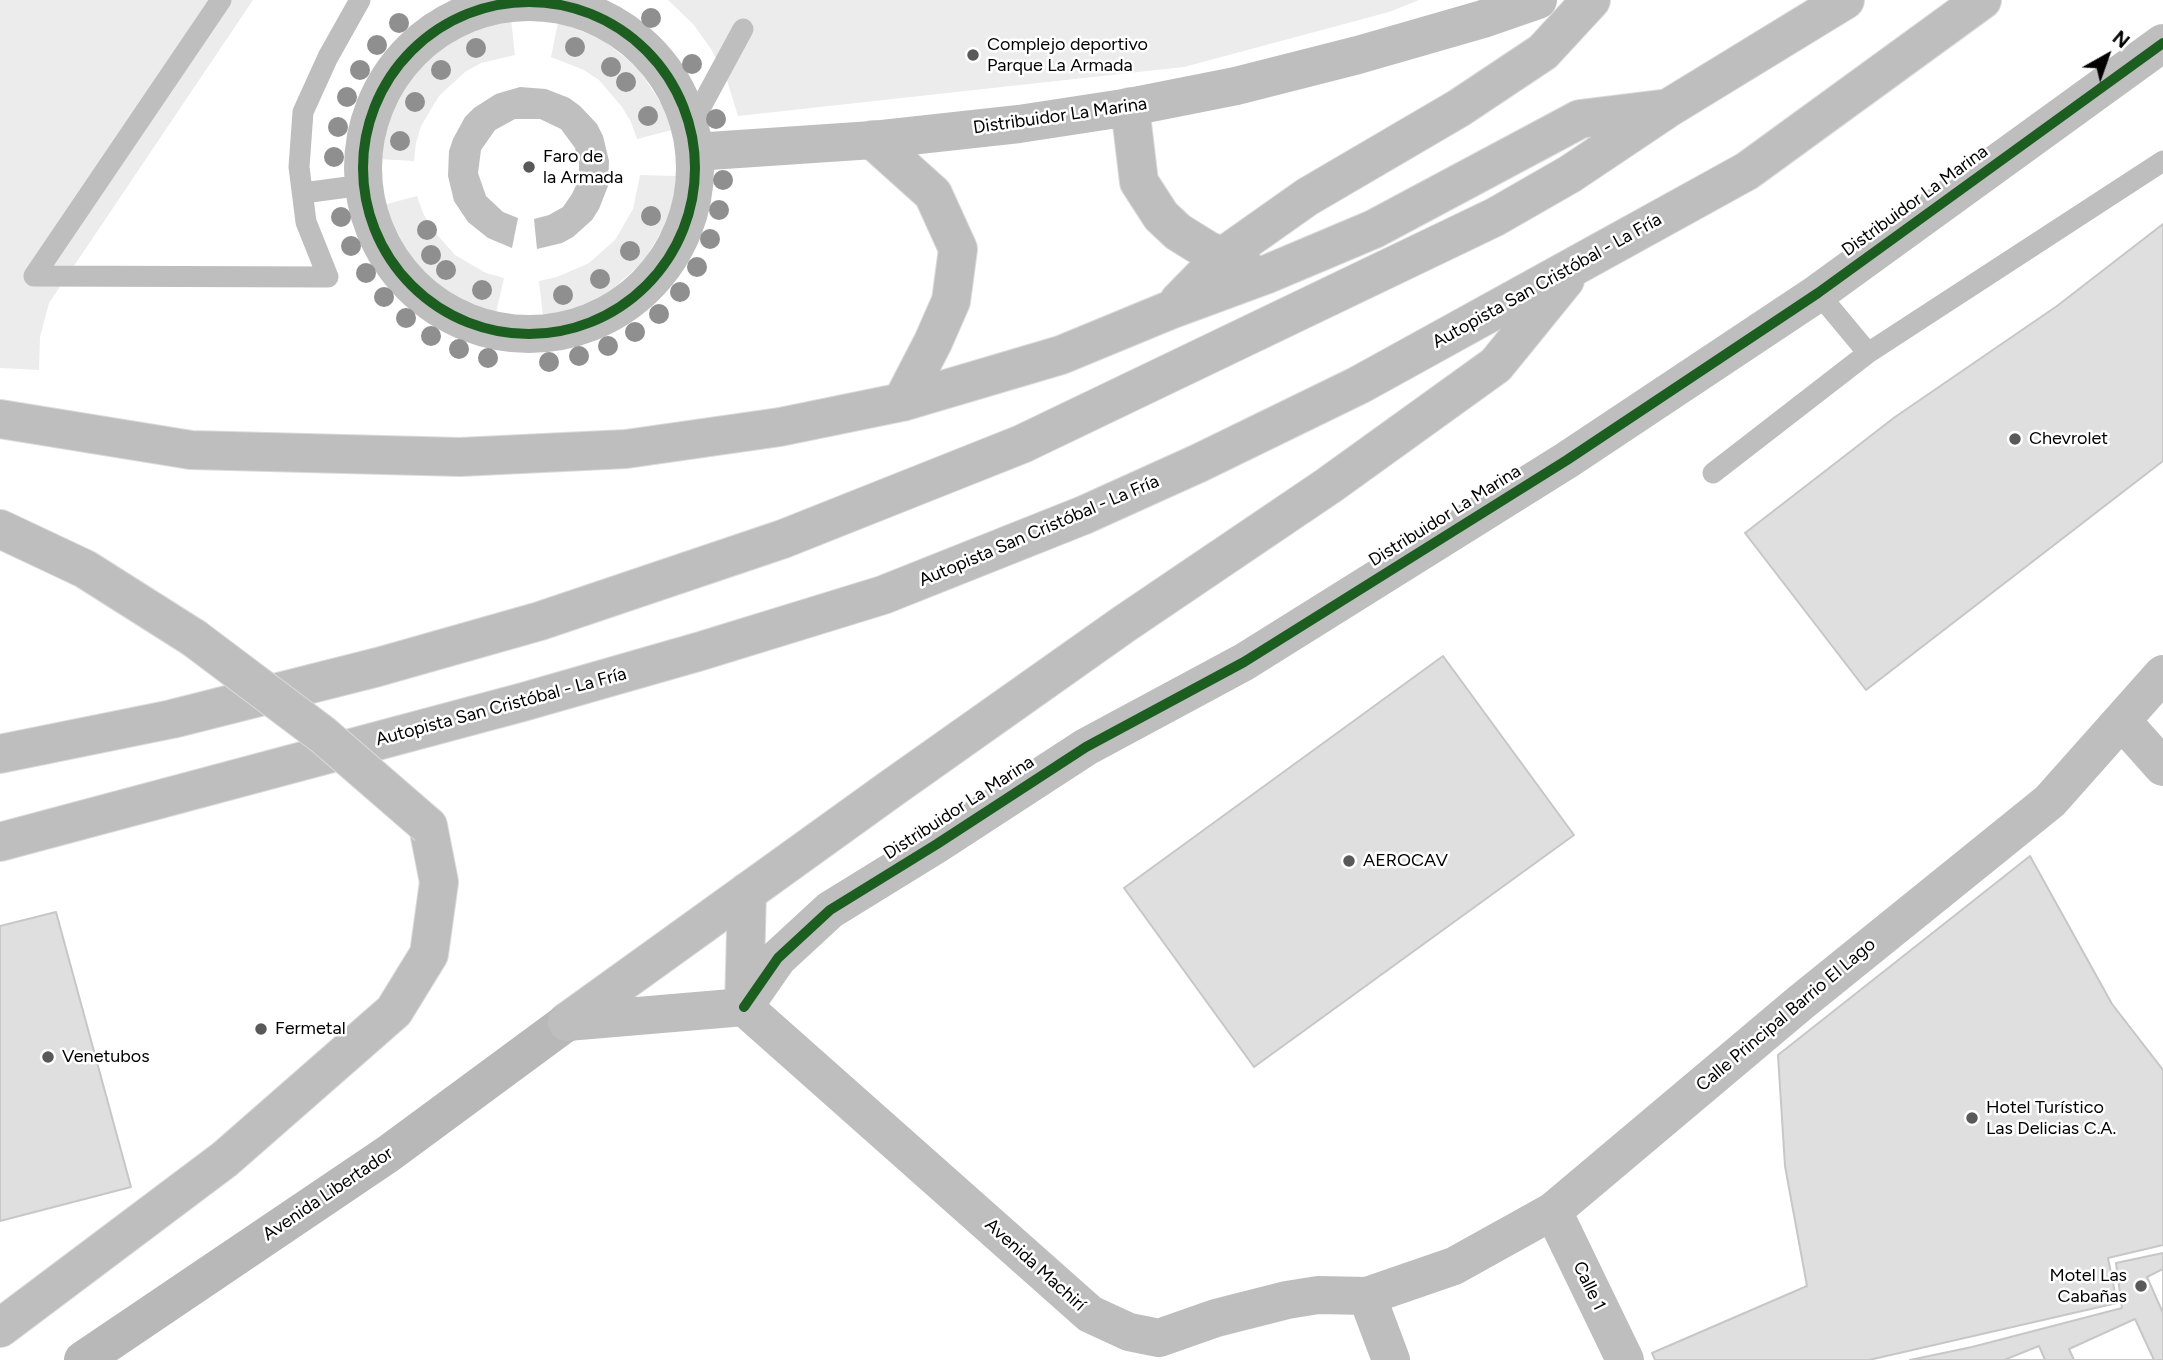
<!DOCTYPE html>
<meta charset="utf-8">
<style>
body{margin:0}
#map{position:relative;width:2163px;height:1360px;overflow:hidden;background:#fff;font-family:Figtree,sans-serif}
canvas{display:block}
.north{position:absolute;left:2072px;top:21px;width:70px;height:70px;-webkit-text-stroke:5px #fff;paint-order:stroke;rotate:40deg;font-size:19px;font-weight:700;line-height:28px;text-align:center;color:#000}
.north::after{content:'';display:block;margin:auto;width:24px;height:32px;background:#000;clip-path:polygon(50% 0,100% 100%,50% 72%,0 100%)}
</style>
<div id="map">
<canvas width="2163" height="1360"></canvas>
<div class="north">N</div>
</div>
<script>
const ctx = document.querySelector('canvas').getContext('2d');
ctx.lineJoin = 'round';
function fill(path, color) {
  ctx.fillStyle = color;
  ctx.fill(path, 'evenodd');
}
function toPath(rows) {
  const path = new Path2D();
  for (const r of rows) {
    if (r.length === 3) {
      path.moveTo(r[0] + r[2], r[1]);
      path.arc(r[0], r[1], r[2], 0, 2 * Math.PI);
      continue;
    }
    path.moveTo(r[0], r[1]);
    for (let i = 2; i < r.length; i += 2) path.lineTo(r[i], r[i + 1]);
  }
  return path;
}
function trace(path, color, width, dash) {
  ctx.strokeStyle = color;
  ctx.lineWidth = width;
  ctx.lineCap = dash ? 'butt' : 'round';
  ctx.setLineDash(dash || []);
  ctx.stroke(path);
}
function label(font, color, halo, rows, align = 'center') {
  ctx.font = font + ' Figtree,sans-serif';
  ctx.lineWidth = 5;
  ctx.setLineDash([]);
  ctx.textBaseline = 'middle';
  ctx.strokeStyle = halo;
  ctx.fillStyle = color;
  for (const [text, x, y, turn = 0] of rows) {
    ctx.save();
    ctx.translate(x, y);
    ctx.rotate((+turn || 0) * Math.PI / 180);
    ctx.textAlign = isNaN(turn) ? turn : align;
    if (halo) ctx.strokeText(text, 0, 0);
    ctx.fillText(text, 0, 0);
    ctx.restore();
  }
}
const green = toPath([
 [0,0,253,0,49,303,40,337,39,370,0,368],
 [668,0,1419,0,1389,12,1184,67,738,116,725,74,711,49,693,24],
 [511,19,515,55,481,63,465,72,439,96,421,126,416,143,414,161,378,159,381,135,398,92,427,56,466,31],
 [558,22,602,39,638,68,664,108,672,130,637,139,631,122,622,107,599,80,584,70,551,57],
 [640,175,676,176,673,200,667,222,643,262,608,293,588,304,566,312,543,316,539,281,557,277,589,263,615,240,633,209],
 [417,196,423,213,432,229,455,255,486,273,504,278,496,313,452,296,416,267,402,248,391,227,383,205]
]);
const water = toPath([
 [520,87,546,89,569,98,580,106,597,124,603,136,609,161,608,186,599,209,592,220,573,237,562,243,537,249,534,219,549,215,563,207,572,194,579,179,579,163,575,148,561,129,540,119,515,119,495,130,481,150,478,173,486,196,503,212,518,218,512,248,488,238,468,222,454,201,448,176,449,151,453,139,465,117,474,108,496,94]
]);
const building = toPath([
 [2163,224,2163,461,1866,690,1745,533,1895,417,2057,306,2163,224],
 [1443,656,1574,835,1254,1067,1124,888,1443,656],
 [2030,856,2112,1004,2163,1070,2163,1245,2108,1258,2117,1303,1869,1360,1655,1360,1652,1353,1807,1286,1785,1166,1778,1055,2030,856],
 [56,912,131,1187,0,1221,0,926,56,912],
 [2163,1253,2163,1360,1910,1360,1972,1347,2122,1308,2116,1263,2163,1253],
 [2163,1269,2163,1313,2147,1277,2163,1269],
 [2135,1319,2154,1360,2074,1360,2069,1349,2135,1319],
 [2039,1346,2045,1360,2004,1360,2039,1346]
]);
const service = toPath([
 [690,127,743,29],
 [303,193,363,185],
 [34,276,328,277,306,222,299,167,303,112,328,57,360,0],
 [34,276,221,0],
 [1868,353,2163,161],
 [1713,473,1868,353,1818,293]
]);
const minor = toPath([
 [2122,721,2163,767],
 [1553,1211,1625,1360],
 [1367,1296,1454,1266,1553,1211,1800,1003,2050,801,2163,674]
]);
const tertiary = toPath([
 [529,168,166],
 [694,152,873,140,1019,124,1130,107,1236,86,1358,55,1483,19,1538,0],
 [744,1007,778,958,830,910,937,844,1086,747,1244,662,1567,460,1818,293,2163,43],
 [744,1007,1090,1314,1129,1332,1159,1338,1216,1318,1287,1300,1318,1295,1367,1296,1391,1360],
 [567,1022,744,1007]
]);
const secondary = toPath([
 [83,1360,388,1154,567,1022]
]);
const motorway = toPath([
 [1130,107,1139,182,1161,216,1178,232,1207,250,1244,266],
 [873,140,933,194,958,249,951,301,933,342,902,402],
 [1179,301,1222,257,1307,197,1459,108,1543,52,1591,0],
 [0,419,191,450,460,457,626,449,780,427,902,402,1061,355,1170,310,1265,275,1374,229,1580,119,1661,109],
 [0,529,85,569,194,638],
 [0,754,172,719,378,667,540,621,783,539,1022,444,1495,217,1570,174,1670,107,1845,0],
 [0,842,523,702,701,651,883,595,1084,515,1199,463,1359,385,1747,171,1982,0],
 [744,1007,747,892],
 [567,1022,892,788,1124,624,1328,486,1496,365,1565,280],
 [0,1328,225,1159,394,1011,429,954,439,882,428,826]
]);
const motorwayBridge = toPath([
 [194,638,323,735,428,826]
]);
const cycleway = toPath([
 [529,168,166],
 [744,1007,778,958,830,910,937,844,1086,747,1244,662,1567,460,1818,293,2163,43]
]);
const trees = [
 [651,18],
 [399,23],
 [377,45],
 [575,47],
 [476,48],
 [692,64],
 [611,67],
 [360,70],
 [441,70],
 [626,82],
 [347,97],
 [415,102],
 [648,116],
 [716,119],
 [338,127],
 [400,141],
 [334,157],
 [723,180],
 [719,210],
 [651,216],
 [341,217],
 [427,230],
 [710,239],
 [351,246],
 [630,251],
 [431,255],
 [697,267],
 [446,270],
 [366,273],
 [600,279],
 [482,290],
 [680,292],
 [563,295],
 [384,297],
 [659,314],
 [406,318],
 [635,332],
 [431,336],
 [608,346],
 [459,349],
 [579,356],
 [488,358],
 [549,362]
];
const markers = [
 [973,55,7,"#595959"],
 [529,167,7,"#595959"],
 [2015,439,7,"#595959"],
 [1349,861,7,"#595959"],
 [261,1029,7,"#595959"],
 [48,1057,7,"#595959"],
 [1972,1118,7,"#595959"],
 [2141,1286,7,"#595959"]
];
const poiNames = [
 ["Complejo deportivo",987,45],
 ["Parque La Armada",987,66],
 ["Faro de",543,157],
 ["la Armada",543,178],
 ["Chevrolet",2029,439],
 ["AEROCAV",1363,861],
 ["Fermetal",275,1029],
 ["Venetubos",62,1057],
 ["Hotel Turístico",1986,1108],
 ["Las Delicias C.A.",1986,1129],
 ["Motel Las",2127,1276,"right"],
 ["Cabañas",2127,1297,"right"]
];
const streetNames = [
 ["Distribuidor La Marina",1060,116,-8],
 ["Distribuidor La Marina",1915,201,-36],
 ["Autopista San Cristóbal - La Fría",1547,281,-29],
 ["Distribuidor La Marina",1445,516,-32],
 ["Autopista San Cristóbal - La Fría",1039,531,-23],
 ["Autopista San Cristóbal - La Fría",501,707,-15],
 ["Distribuidor La Marina",959,808,-33],
 ["Calle Principal Barrio El Lago",1786,1015,-40],
 ["Avenida Libertador",328,1194,-34],
 ["Avenida Machirí",1035,1265,42],
 ["Calle 1",1589,1286,64]
];
fill(green, '#ececec');
fill(water, '#bfbfbf');
fill(building, '#dfdfdf');
trace(building, '#c7c7c7', 2);
trace(motorway, '#dbdbdb', 40);
trace(service, '#bebebe', 21);
trace(minor, '#bebebe', 38);
trace(tertiary, '#bebebe', 38);
trace(secondary, '#b8b8b8', 38);
trace(motorway, '#bebebe', 38);
trace(motorwayBridge, '#dbdbdb', 40, []);
trace(motorwayBridge, '#bebebe', 38);
trace(cycleway, '#1b5e20', 10);
ctx.fillStyle = '#8f8f8f';
for (const [x, y] of trees) {
  ctx.beginPath();
  ctx.arc(x, y, 10, 0, 2 * Math.PI);
  ctx.fill();
}
for (const [x, y, r, color] of markers) {
  const dot = new Path2D();
  dot.arc(x, y, r, 0, 2 * Math.PI);
  ctx.fillStyle = color;
  ctx.fill(dot);
  trace(dot, '#fff', 2.5);
}
label('18px', '#000', '#fff', poiNames, 'left');
label('18px', '#000', '#fff', streetNames);
</script>
